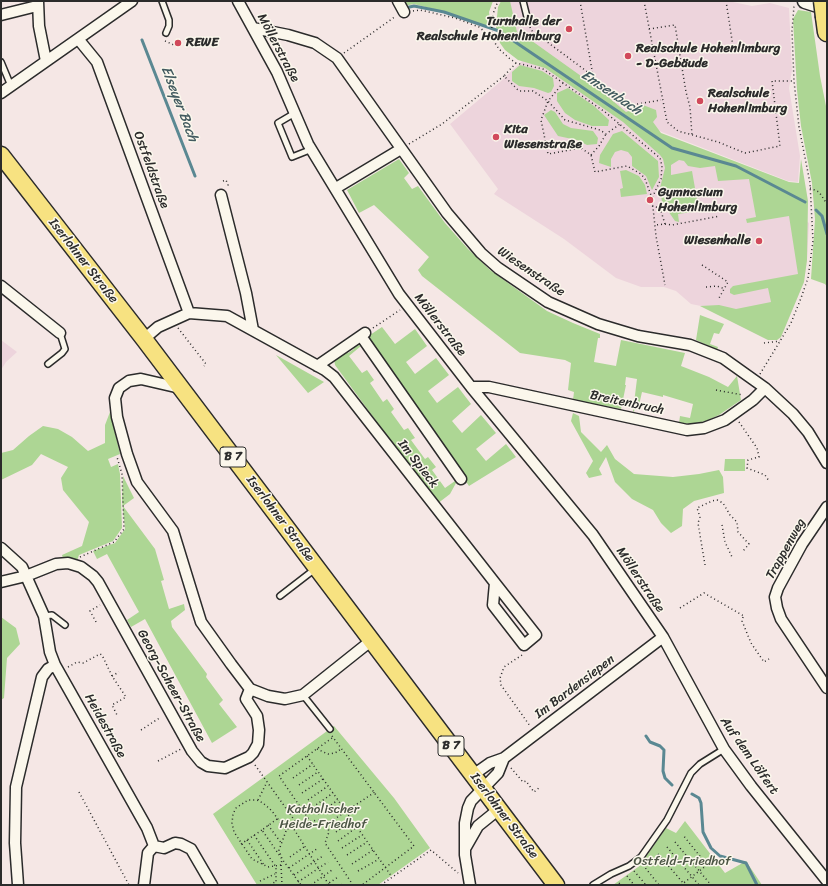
<!DOCTYPE html>
<meta charset="utf-8">
<style>
body{margin:0}
#map{position:relative;width:828px;height:886px;overflow:hidden;background:#f5e7e5;font-family:Sriracha,sans-serif}
canvas{display:block}
.frame{position:absolute;inset:0;border:2px solid #2b2b2b;pointer-events:none}
</style>
<div id="map">
<canvas width="828" height="886"></canvas>
<div class="frame"></div>
</div>
<script>
const ctx = document.querySelector('canvas').getContext('2d');
ctx.lineJoin = 'round';
function fill(path, color) {
  ctx.fillStyle = color;
  ctx.fill(path, 'evenodd');
}
function toPath(rows) {
  const path = new Path2D();
  for (const r of rows) {
    path.moveTo(r[0], r[1]);
    for (let i = 2; i < r.length; i += 2) path.lineTo(r[i], r[i + 1]);
  }
  return path;
}
function trace(path, color, width, dash) {
  ctx.strokeStyle = color;
  ctx.lineWidth = width;
  ctx.lineCap = dash ? 'butt' : 'round';
  ctx.setLineDash(dash || []);
  ctx.stroke(path);
}
function label(font, color, halo, rows, align = 'center') {
  ctx.font = font + ' Sriracha,sans-serif';
  ctx.lineWidth = 3;
  ctx.setLineDash([]);
  ctx.textBaseline = 'middle';
  ctx.strokeStyle = halo;
  ctx.fillStyle = color;
  for (const [text, x, y, turn = 0] of rows) {
    ctx.save();
    ctx.translate(x, y);
    ctx.rotate((+turn || 0) * Math.PI / 180);
    ctx.textAlign = isNaN(turn) ? turn : align;
    if (halo) ctx.strokeText(text, 0, 0);
    ctx.fillText(text, 0, 0);
    ctx.restore();
  }
}
const built = toPath([
 [509,1,728,1,752,6,770,3,789,8,792,70,789,88,800,156,798,182,788,181,662,132,627,115,516,32],
 [523,60,546,65,640,130,738,168,809,223,807,260,804,282,781,337,777,340,768,340,701,306,691,304,676,291,664,287,641,287,616,278,564,239,494,194,498,189,450,124,500,82],
 [1,340,17,352,6,362,1,370]
]);
const green = toPath([
 [402,1,493,1,489,12,491,28,445,12,414,4,404,6],
 [501,1,510,1,517,32,532,41,595,86,626,112,643,105,656,110,657,117,653,122,661,133,789,182,799,183,801,159,808,201,807,260,804,282,781,337,777,340,768,340,700,306,719,305,736,309,771,302,768,288,734,295,730,293,730,289,733,286,798,274,789,216,747,223,746,219,756,217,749,179,718,181,715,166,700,168,688,166,684,161,679,160,671,165,671,175,692,171,699,211,678,214,679,222,675,221,662,202,660,188,665,168,663,159,660,155,623,122,545,68,518,60,505,50,500,43,496,27,498,7],
 [798,10,811,12,820,76,827,111,827,287,825,284,811,279,815,219,812,183,801,126,797,90,793,19],
 [520,65,542,71,553,78,554,86,551,92,548,93,534,88,519,86,512,81,512,72],
 [568,88,594,106,609,120,608,126,592,126,575,120,565,113,557,101,557,93],
 [551,110,555,112,563,124,571,128,593,131,598,138,597,144,587,145,577,140,558,136,544,115],
 [622,131,658,161,659,177,652,190,646,176,632,166,632,157,628,152,621,150,615,152,611,159,611,167,599,163,600,155,613,134],
 [399,159,409,173,404,178,412,189,418,186,445,223,468,249,490,270,547,311,573,323,600,334,600,338,598,338,594,362,616,366,621,340,685,353,681,366,709,377,728,387,737,376,741,400,719,415,706,421,692,424,679,423,680,416,690,418,693,404,663,395,663,397,642,392,639,405,635,406,634,412,633,411,637,379,626,377,625,385,626,385,621,409,573,400,574,392,568,390,571,363,565,360,520,353,422,276,418,270,429,257,374,205,359,213,347,190],
 [626,170,639,176,645,185,647,194,621,197,620,189,623,188,620,171],
 [700,315,724,324,719,334,714,333,710,344,718,347,717,350,696,340],
 [382,327,395,344,415,329,427,346,406,362,415,374,436,358,449,375,428,391,437,403,458,387,471,404,452,421,462,433,481,415,496,433,476,449,486,461,506,444,516,457,469,486,367,337],
 [358,345,361,346,349,356,362,373,367,370,374,380,370,383,383,402,387,399,394,409,391,412,404,430,408,428,415,438,411,440,425,459,428,457,436,467,432,470,445,488,455,481,456,483,450,494,437,504,335,365,334,359,346,350,348,353,354,349,353,346],
 [276,355,324,382,308,393],
 [110,412,120,454,108,459,111,467,118,464,120,474,122,528,113,541,79,555,77,561,63,558,62,555,82,546,89,522,63,490,61,478,68,467,41,454,32,465,1,480,1,453,13,450,29,436,43,426,58,429,72,437,88,451,105,443,105,425],
 [573,413,579,416,581,432,601,452,607,445,615,459,634,474,673,477,699,474,719,470,723,477,724,493,694,501,683,509,682,526,671,533,661,523,653,510,632,499,615,482,606,457,599,469,602,475,589,478,586,473,593,461,571,421],
 [725,459,745,459,745,471,724,471],
 [123,476,134,498,123,506,155,549,164,580,161,581,169,609,184,604,185,610,171,621,172,627,207,674,206,677,223,700,219,704,237,727,212,743,145,619,131,627,127,620,139,612,107,554,97,559,93,551,115,543,125,529,122,501],
 [1,617,16,628,20,644,7,658,4,698,1,700],
 [334,726,394,798,430,848,378,885,257,885,213,814],
 [685,821,725,873,746,861,762,885,613,885,645,862,645,858,666,828,676,833]
]);
const stream = toPath([
 [405,8,414,6,444,12,499,31,672,148,736,166,805,202],
 [142,40,195,176],
 [816,210,822,216,827,234],
 [646,736,650,742,660,746,664,750,663,771,665,778,672,785],
 [692,794,699,798,701,803,703,832,711,848,720,856,746,863,757,885]
]);
const path = toPath([
 [580,1,593,76,626,106,661,100],
 [644,1,667,122,678,131,718,142,745,153,780,146,772,81,794,81],
 [726,1,734,53],
 [413,11,420,10,455,18,479,27,491,37,499,49,509,58,516,63,543,69,605,112,660,158,662,166,661,179,652,198],
 [530,27,531,30,593,76],
 [649,29,675,25,686,92,690,107,692,135],
 [491,36,493,14,498,1],
 [165,41,174,45],
 [344,53,396,16],
 [516,63,504,76,519,91,533,91,548,101,541,120,548,154,581,148,591,155,595,172,627,166,641,174,645,179,652,198,656,236,665,285],
 [563,83,548,101,565,120,600,130,606,134,620,124],
 [409,144,442,124,504,76],
 [591,155,599,146,606,134],
 [223,181,226,180,228,185,225,186],
 [810,188,819,192,827,204],
 [652,206,660,208,665,224,655,225],
 [665,224,672,225,720,216],
 [702,265,728,282,719,298],
 [706,287,717,286,725,289],
 [178,328,206,364,204,366],
 [373,328,400,310],
 [764,343,780,341],
 [760,374,791,323,801,298,808,278,813,241,810,183,799,127,794,81,792,31,794,6],
 [716,390,743,395],
 [739,422,757,448,759,457,748,460,747,468,765,475,769,481],
 [722,525,725,542,732,557],
 [80,557,114,542,124,529,122,474,117,457],
 [705,565,698,523,700,517,697,508,712,501,717,500,723,503,730,515,737,522,738,532,749,544,743,551],
 [680,608,704,593,744,616],
 [743,617,742,621,751,643,764,662,769,659],
 [96,622,90,611,100,605],
 [522,655,504,667,500,678,501,685,530,726],
 [68,667,77,662,83,663,100,654,102,655,112,676,126,697,112,705,118,717],
 [112,676,119,672],
 [141,730,161,717],
 [332,736,414,846,362,885],
 [332,738,279,776,310,821,322,820,327,824,329,832,325,843,353,885],
 [317,749,328,754,335,753,341,749],
 [307,756,392,877],
 [158,761,181,749],
 [255,765,300,828,310,821],
 [511,768,523,782,526,781,534,792,540,787],
 [293,778,313,764],
 [299,785,318,772],
 [79,792,129,885],
 [302,793,323,779],
 [258,800,267,782],
 [308,800,328,786],
 [313,807,333,793],
 [318,814,338,800],
 [277,819,262,830,282,859,281,865,268,867,252,859,234,832,232,823,233,814,236,808,248,800,257,800,263,803,272,811,286,830,297,823],
 [327,824,375,792],
 [268,825,282,844],
 [292,826,329,885],
 [286,831,279,850,282,859,301,885],
 [336,832,352,821],
 [254,835,276,867,276,885],
 [247,840,264,865],
 [338,841,357,827],
 [675,842,711,885],
 [241,844,262,830],
 [667,847,699,885],
 [342,848,362,835],
 [658,854,685,885],
 [347,855,367,842],
 [290,857,304,847],
 [352,864,373,850],
 [281,865,282,885],
 [643,865,659,885],
 [289,868,318,848],
 [358,871,379,859],
 [634,871,646,885],
 [294,875,323,856],
 [627,876,634,885],
 [260,881,275,874],
 [298,882,328,862],
 [619,883,621,885],
 [270,885,275,882],
 [311,885,332,870],
 [326,885,338,877],
 [341,885,342,884],
 [381,885,431,850,458,873],
 [681,885,707,865,683,835]
]);
const lane = toPath([
 [162,1,169,20,169,26,166,33],
 [523,1,528,21],
 [1,62,11,86],
 [295,113,278,123,292,157,312,149],
 [48,364,62,353,65,349,60,333],
 [280,596,315,569],
 [44,616,52,615,65,625],
 [303,695,330,729],
 [593,885,611,874,629,866,641,857,667,820,691,773,700,764,724,749]
]);
const street = toPath([
 [38,1,39,26,46,61],
 [238,1,277,72,308,144,399,294,471,387,593,535,663,637,724,749,751,786,827,881],
 [398,1,404,12],
 [1,15,37,6],
 [253,28,288,35,315,43,337,58,447,213,481,253,498,268,548,302,598,324,638,336,690,345,723,358,765,388,793,414,808,432,827,463],
 [79,40,97,62,189,313],
 [1,93,132,1],
 [336,188,401,149],
 [221,195,246,293,253,330],
 [1,286,60,333],
 [361,336,461,479],
 [144,339,158,327,189,313,227,316,325,370,334,377,495,583,493,605,524,645,536,635,495,583],
 [317,366,365,333],
 [471,387,489,387,687,430,704,428,725,420,753,400,765,388],
 [180,388,141,379,129,381,119,388,115,398,117,417,127,454,137,482,173,531,201,622,231,664,250,689,268,696,285,699,303,695,372,640],
 [827,507,802,544,778,588,775,597,777,608,781,619,827,688],
 [1,548,22,567,44,616,50,652,55,665,147,828,154,846,164,848,175,843,181,844,191,849,212,885],
 [1,582,26,576,56,564,68,563,81,567,93,576,98,582,192,751,201,762,208,766,225,768,249,757,253,753,258,744,259,730,257,716,246,699,250,689],
 [473,775,490,763,504,758,663,637],
 [466,847,478,826,499,809],
 [18,885,15,843,16,787,42,677,48,669,55,665],
 [144,885,148,853,154,846],
 [470,885,465,855,465,823,468,808,471,801,498,773,504,758]
]);
const secondary = toPath([
 [805,1,827,8]
]);
const primary = toPath([
 [1,155,144,339,556,885]
]);
const highway = toPath([
 [825,17,827,32]
]);
const highwayBridge = toPath([
 [823,1,825,17]
]);
const markers = [
 [569,29,4,"#d1495b"],
 [178,43,4,"#d1495b"],
 [628,56,4,"#d1495b"],
 [700,101,4,"#d1495b"],
 [496,137,4,"#d1495b"],
 [650,200,4,"#d1495b"],
 [759,241,4,"#d1495b"]
];
const shields = [
 [233,457,26],
 [451,746,26]
];
const shieldNames = [
 ["B 7",233,457],
 ["B 7",451,746]
];
const poiNames = [
 ["Turnhalle der",561,22,"right"],
 ["Realschule Hohenlimburg",561,37,"right"],
 ["REWE",186,43],
 ["Realschule Hohenlimburg",636,49],
 ["- D-Gebäude",636,64],
 ["Realschule",708,94],
 ["Hohenlimburg",708,109],
 ["Kita",504,130],
 ["Wiesenstraße",504,145],
 ["Gymnasium",658,193],
 ["Hohenlimburg",658,208],
 ["Wiesenhalle",751,241,"right"]
];
const streetNames = [
 ["Möllerstraße",278,48,62],
 ["Ostfeldstraße",151,170,70],
 ["Iserlohner Straße",83,261,52],
 ["Wiesenstraße",531,272,34],
 ["Möllerstraße",440,325,52],
 ["Breitenbruch",627,403,12],
 ["Im Spieck",418,464,52],
 ["Iserlohner Straße",280,519,53],
 ["Trappenweg",786,549,-61],
 ["Möllerstraße",640,580,56],
 ["Georg-Scheer-Straße",171,686,61],
 ["Im Bardensiepen",575,687,-37],
 ["Heidestraße",105,726,61],
 ["Auf dem Lölfert",749,756,55],
 ["Iserlohner Straße",504,816,53]
];
const parkNames = [
 ["Katholischer",323,810],
 ["Heide-Friedhof",323,825],
 ["Ostfeld-Friedhof",682,862]
];
const waterNames = [
 ["Emsenbach",611,93,34],
 ["Elseyer Bach",179,104,69]
];
fill(built, '#edd4dc');
fill(green, '#add694');
trace(stream, '#5a8892', 3);
trace(lane, '#2b2b2b', 8);
trace(street, '#2b2b2b', 13);
trace(secondary, '#2b2b2b', 17);
trace(primary, '#2b2b2b', 19);
trace(highway, '#2b2b2b', 21);
trace(path, '#2b2b2b', 1.5, [1, 3]);
trace(lane, '#fbf7ec', 5);
trace(street, '#fbf7ec', 10);
trace(secondary, '#fbf7ec', 14);
trace(primary, '#f7e281', 16);
trace(highway, '#f7e281', 18);
trace(highwayBridge, '#2b2b2b', 21, []);
trace(highwayBridge, '#f7e281', 18);
for (const [x, y, r, color] of markers) {
  const dot = new Path2D();
  dot.arc(x, y, r, 0, 2 * Math.PI);
  ctx.fillStyle = color;
  ctx.fill(dot);
  trace(dot, '#fbf7ec', 1.5);
}
for (const [x, y, w] of shields) {
  const box = new Path2D();
  box.roundRect(x - w / 2, y - 10, w, 20, 3);
  ctx.fillStyle = '#fbf7ec';
  ctx.fill(box);
  trace(box, '#2b2b2b', 1);
}
label('bold 12px', '#2b2b2b', null, shieldNames);
label('bold 13px', '#2b2b2b', '#fbf7ec', poiNames, 'left');
label('13px', '#2b2b2b', '#fbf7ec', streetNames);
label('13px', '#4c5645', '#fbf7ec', parkNames);
label('italic 14px', '#425a5f', '#fbf7ec', waterNames);
</script>
